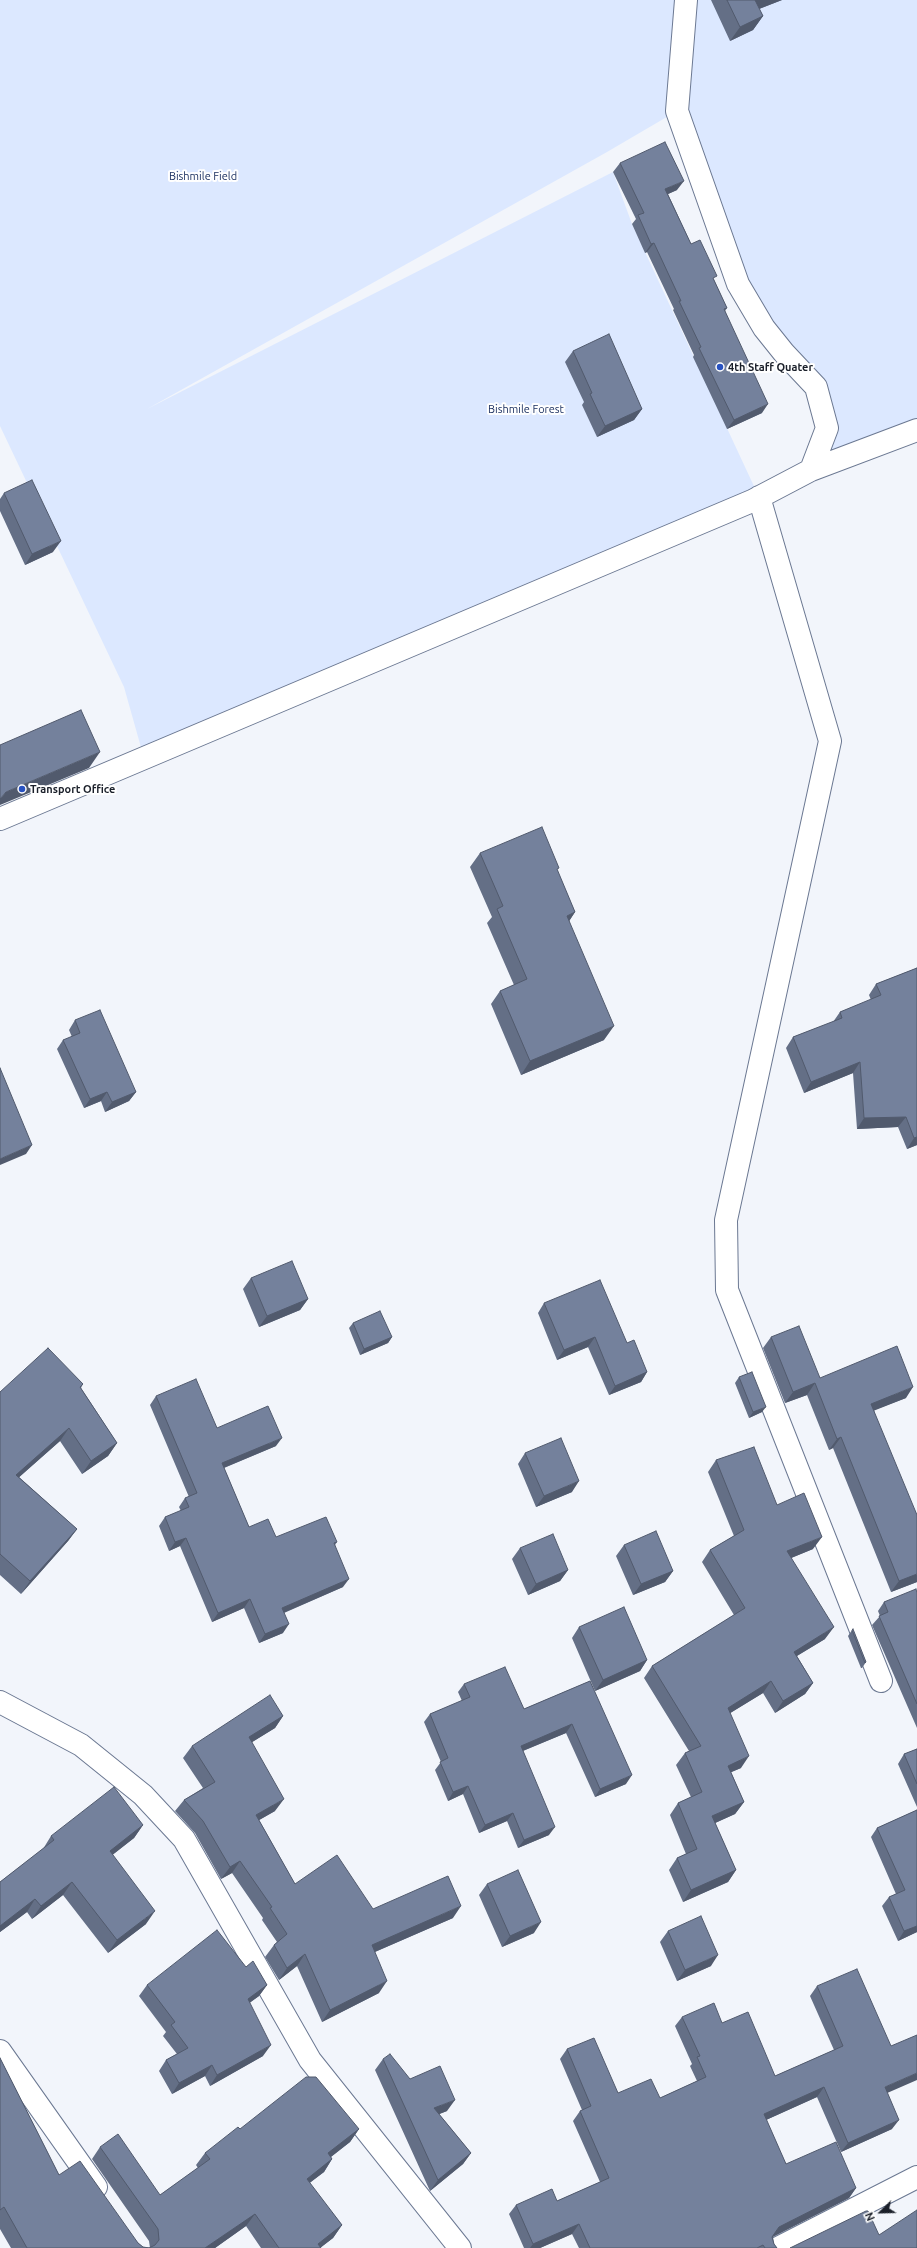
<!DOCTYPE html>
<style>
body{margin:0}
#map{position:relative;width:917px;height:2248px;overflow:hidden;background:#f2f5fb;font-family:Ubuntu,sans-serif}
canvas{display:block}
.north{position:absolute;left:861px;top:2192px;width:40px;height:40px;-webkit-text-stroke:3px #fff;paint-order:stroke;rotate:247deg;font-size:11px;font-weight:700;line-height:16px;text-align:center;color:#1b202a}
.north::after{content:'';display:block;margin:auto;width:14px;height:18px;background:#1b202a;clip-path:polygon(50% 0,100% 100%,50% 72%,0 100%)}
</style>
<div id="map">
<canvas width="917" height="2248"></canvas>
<div class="north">N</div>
</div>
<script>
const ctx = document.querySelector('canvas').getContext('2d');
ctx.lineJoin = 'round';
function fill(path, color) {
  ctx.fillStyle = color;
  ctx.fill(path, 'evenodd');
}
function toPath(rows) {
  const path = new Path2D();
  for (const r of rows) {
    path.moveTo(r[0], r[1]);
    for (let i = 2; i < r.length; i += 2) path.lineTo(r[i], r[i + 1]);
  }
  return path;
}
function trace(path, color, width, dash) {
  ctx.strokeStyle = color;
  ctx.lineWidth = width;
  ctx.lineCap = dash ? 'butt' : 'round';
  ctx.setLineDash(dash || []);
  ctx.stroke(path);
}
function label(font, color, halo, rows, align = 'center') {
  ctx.font = font + ' Ubuntu,sans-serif';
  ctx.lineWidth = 4;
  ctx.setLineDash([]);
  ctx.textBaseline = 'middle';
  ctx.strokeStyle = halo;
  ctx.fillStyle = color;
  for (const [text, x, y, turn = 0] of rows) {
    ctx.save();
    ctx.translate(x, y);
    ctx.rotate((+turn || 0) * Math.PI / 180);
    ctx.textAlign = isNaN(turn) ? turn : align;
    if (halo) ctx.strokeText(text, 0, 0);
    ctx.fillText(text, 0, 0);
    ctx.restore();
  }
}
const green = toPath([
 [0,0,917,0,917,430,824,464,816,387,764,328,677,111,607,152,147,409,613,172,632,224,759,497,144,758,124,687,0,426]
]);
const street = toPath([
 [811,470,917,430],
 [759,497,830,741,726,1220,727,1290,881,1681],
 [0,819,752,501,811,470,827,428,816,387,784,353,764,328,738,284,677,111,686,0],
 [0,2051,96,2187],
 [778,2248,917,2177]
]);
const secondary = toPath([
 [0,1702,81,1745,143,1795,184,1839,310,2060,460,2248]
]);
const wall = toPath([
 [711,0,782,0,759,9,763,16,753,30,730,41],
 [620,163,677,190,668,194,691,244,714,280,727,308,725,311,762,413,727,429,693,357,694,355,673,310,674,309,647,252,645,253,632,224,636,219,613,172],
 [573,351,642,409,634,420,597,437,582,405,584,402,565,362],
 [4,493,53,552,25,565,0,511,0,499],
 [480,853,557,870,575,912,569,921,604,1040,521,1075,491,1004,500,991,514,985,487,923,492,917,470,867],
 [917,968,917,1145,907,1149,898,1127,857,1129,853,1073,804,1093,786,1048,793,1037,833,1022,840,1012,871,1000,869,995,876,984],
 [75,1020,136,1092,129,1101,105,1112,101,1101,84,1108,57,1049,63,1040,72,1037,69,1030],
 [251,1278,308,1299,300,1310,259,1327,243,1289],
 [544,1303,627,1343,647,1372,641,1382,609,1395,588,1347,557,1360,538,1313],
 [353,1323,392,1337,388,1343,360,1355,349,1328],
 [771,1337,820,1378,906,1398,874,1410,917,1582,891,1592,833,1448,829,1450,807,1395,785,1403,763,1348],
 [739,1377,762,1412,749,1418,735,1383],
 [83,1384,81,1388,117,1443,108,1456,82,1474,60,1441,19,1477,77,1529,68,1541,21,1594,0,1575,0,1392],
 [156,1396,217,1428,276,1446,224,1468,249,1527,276,1537,337,1542,335,1545,343,1587,284,1613,283,1633,259,1643,244,1608,212,1622,180,1546,169,1551,159,1526,165,1517,181,1511,179,1507,185,1498,189,1497,150,1405],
 [525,1453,572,1492,536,1507,518,1464],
 [716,1460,777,1505,813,1549,791,1558,825,1639,797,1656,813,1683,805,1694,775,1713,763,1693,730,1713,741,1768,731,1772,744,1802,735,1814,715,1823,736,1870,728,1882,683,1902,669,1870,677,1858,686,1854,670,1815,678,1803,691,1797,676,1765,685,1753,689,1751,644,1678,652,1666,734,1615,702,1562,710,1550,734,1536,708,1472],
 [624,1545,673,1571,665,1582,633,1595,616,1556],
 [520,1548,568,1570,560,1581,528,1595,512,1559],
 [917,1593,917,1728,872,1625,880,1616,878,1611,884,1602],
 [579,1627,647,1660,640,1671,595,1691,572,1638],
 [852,1630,866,1662,862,1668,861,1668,848,1636],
 [590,1681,626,1784,595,1797,566,1733,523,1751,549,1835,518,1848,507,1821,479,1833,463,1794,448,1801,435,1770,441,1762,424,1722,430,1714,462,1701,458,1692,464,1684,524,1709],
 [283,1716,275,1728,252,1742,275,1811,259,1820,295,1884,373,1909,453,1918,375,1952,379,1993,322,2022,297,1966,279,1980,265,1957,274,1945,277,1942,262,1920,263,1918,232,1873,221,1879,195,1833,175,1811,184,1800,203,1788,183,1758,192,1746],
 [917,1749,917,1807,898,1764,904,1754],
 [917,1810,917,1932,898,1941,882,1906,889,1897,896,1894,871,1837,877,1828],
 [143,1825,134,1838,112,1855,146,1924,108,1953,63,1895,32,1919,27,1912,0,1932,0,1882,43,1849,51,1836],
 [487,1884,534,1933,502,1947,479,1895],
 [668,1931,711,1966,677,1981,660,1942],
 [246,1967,267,1985,259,1996,249,2003,263,2056,210,2086,205,2076,172,2094,159,2071,166,2060,177,2054,163,2036,166,2032,139,1996,147,1985],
 [817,1986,887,2093,892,2129,841,2152,817,2097,766,2120,786,2164,856,2188,849,2198,773,2237,774,2244,777,2248,579,2248,572,2234,540,2248,524,2248,509,2214,516,2205,557,2201,600,2182,573,2121,580,2111,582,2110,560,2059,567,2049,618,2093,660,2098,697,2081,690,2066,692,2064,675,2026,682,2017,722,2023,775,2076,834,2050,810,1996],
 [0,2058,59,2175,143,2247,150,2248,149,2241,92,2159,100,2147,160,2195,198,2168,196,2165,205,2153,240,2129,359,2129,350,2142,331,2157,332,2159,324,2172,309,2183,342,2225,333,2238,320,2248,321,2248,261,2248,246,2226,215,2248,11,2248,0,2229],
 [383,2059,410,2079,447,2111,439,2114,471,2153,463,2164,430,2191,375,2070]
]);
const shadedWall = toPath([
 [756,0,782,0,746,14],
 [763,16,753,30,730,41,740,27],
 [684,181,677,190,659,198,665,189],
 [654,243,647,252,645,253,651,244],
 [768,404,762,413,727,429,734,420],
 [642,409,634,420,597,437,605,426],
 [61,541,53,552,25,565,32,554],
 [100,752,89,768,0,805,0,799,6,792],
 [575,912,566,926,567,916],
 [614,1026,604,1040,521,1075,530,1061],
 [860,1062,853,1073,804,1093,811,1082],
 [107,1092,101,1101,84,1108,90,1099],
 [136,1092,129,1101,105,1112,112,1102],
 [906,1117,898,1127,857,1129,864,1118],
 [917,1137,917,1145,907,1149,914,1138],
 [32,1145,26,1154,0,1165,0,1159],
 [308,1299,300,1310,259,1327,267,1316],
 [392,1337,388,1343,360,1355,364,1349],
 [595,1337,588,1347,557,1360,564,1350],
 [647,1372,641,1382,609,1395,615,1386],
 [815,1383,807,1395,785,1403,793,1392],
 [913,1387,906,1398,863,1415,871,1404],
 [766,1407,762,1412,749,1418,753,1412],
 [69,1428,60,1441,7,1488,16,1475],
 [841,1437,833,1448,829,1450,837,1439],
 [282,1438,276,1446,216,1471,222,1463],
 [117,1443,108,1456,82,1474,91,1461],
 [579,1481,572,1492,536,1507,544,1496],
 [77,1529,68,1541,21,1594,30,1581],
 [822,1537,813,1549,779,1563,787,1551],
 [186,1538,180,1546,169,1551,175,1542],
 [568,1570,560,1581,528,1595,536,1584],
 [673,1571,665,1582,633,1595,641,1584],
 [917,1574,917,1582,891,1592,899,1581],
 [349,1579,343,1587,276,1616,282,1608],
 [250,1599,244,1608,212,1622,218,1613],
 [289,1624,283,1633,259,1643,265,1634],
 [834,1627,825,1639,785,1663,794,1652],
 [647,1660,640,1671,595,1691,603,1680],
 [771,1681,763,1693,719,1720,728,1708],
 [813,1683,805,1694,775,1713,783,1701],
 [283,1716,275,1728,241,1749,249,1737],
 [572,1724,566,1733,515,1754,521,1746],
 [749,1756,741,1768,720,1777,728,1766],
 [632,1775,626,1784,595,1797,600,1789],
 [468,1786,463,1794,448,1801,453,1792],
 [284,1799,275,1811,247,1827,256,1815],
 [744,1802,735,1814,704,1828,712,1816],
 [513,1813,507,1821,479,1833,485,1825],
 [143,1825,134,1838,101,1864,110,1851],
 [555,1827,549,1835,518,1848,524,1840],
 [240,1861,232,1873,221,1879,230,1867],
 [736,1870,728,1882,683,1902,691,1890],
 [72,1882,63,1895,32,1919,41,1906],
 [35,1899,27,1912,0,1932,0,1926],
 [461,1906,453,1918,363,1957,372,1945],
 [155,1911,146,1924,108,1953,117,1940],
 [541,1922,534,1933,502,1947,510,1936],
 [917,1926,917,1932,898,1941,904,1931],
 [305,1954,297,1966,279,1980,287,1968],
 [718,1955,711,1966,677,1981,685,1970],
 [387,1981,379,1993,322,2022,330,2010],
 [267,1985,259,1996,240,2010,248,1999],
 [271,2045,263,2056,210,2086,217,2075],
 [212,2065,205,2076,172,2094,179,2083],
 [917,2073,917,2080,878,2097,885,2087],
 [824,2087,817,2097,757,2124,764,2114],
 [455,2100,447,2111,427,2119,434,2108],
 [899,2120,892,2129,841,2152,848,2143],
 [359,2129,350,2142,319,2166,328,2153],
 [471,2153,463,2164,430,2191,438,2180],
 [332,2159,324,2172,298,2192,307,2179],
 [856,2188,849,2198,772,2237,779,2227],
 [255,2214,246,2226,215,2248,205,2248],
 [579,2224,572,2234,540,2248,530,2248,533,2244],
 [342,2225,333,2238,320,2248,318,2244]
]);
const building = toPath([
 [727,0,756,0,755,0,763,16,740,27,727,0],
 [665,142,684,181,665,189,691,244,700,240,717,276,713,278,727,308,724,309,768,404,734,420,699,348,701,347,679,301,681,301,654,243,651,244,638,215,644,213,620,163,665,142],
 [609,334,642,409,605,426,590,394,592,393,573,351,609,334],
 [32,480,61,541,32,554,4,493,32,480],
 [81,710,100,752,6,792,0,799,0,745,81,710],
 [542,827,559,868,557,869,575,912,567,916,614,1026,530,1061,500,991,527,979,497,909,503,906,480,853,542,827],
 [917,968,917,1137,914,1138,906,1117,864,1118,860,1062,811,1082,793,1037,842,1018,840,1012,881,995,876,984,917,968],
 [100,1010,136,1092,112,1102,107,1092,90,1099,63,1040,80,1033,75,1020,100,1010],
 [0,1068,32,1145,0,1159,0,1068],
 [292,1261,308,1299,267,1316,251,1278,292,1261],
 [600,1280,627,1343,634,1340,647,1372,615,1386,595,1337,564,1350,544,1303,600,1280],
 [380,1311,392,1337,364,1349,353,1323,380,1311],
 [799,1326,820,1378,897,1346,913,1387,871,1404,917,1515,917,1574,899,1581,841,1437,837,1439,815,1383,793,1392,771,1337,799,1326],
 [48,1348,83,1384,80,1387,117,1443,91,1461,69,1428,16,1475,77,1529,30,1581,0,1554,0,1392,48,1348],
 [752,1372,766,1407,753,1412,739,1377,752,1372],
 [196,1379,217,1428,268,1406,282,1438,222,1463,249,1527,268,1519,276,1537,326,1517,337,1542,334,1543,349,1579,282,1608,289,1624,265,1634,250,1599,218,1613,186,1538,175,1542,165,1517,189,1507,185,1498,197,1493,156,1396,196,1379],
 [561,1438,579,1481,544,1496,525,1453,561,1438],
 [754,1447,777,1505,804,1493,822,1537,787,1551,834,1627,794,1652,813,1683,783,1701,771,1681,728,1708,749,1756,728,1766,744,1802,712,1816,736,1870,691,1890,677,1858,697,1849,678,1803,702,1792,685,1753,701,1746,652,1666,745,1608,710,1550,744,1530,716,1460,754,1447],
 [656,1531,673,1571,641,1584,624,1545,656,1531],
 [553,1534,568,1570,536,1584,520,1548,553,1534],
 [916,1589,917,1593,917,1704,879,1616,888,1612,884,1602,916,1589],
 [624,1607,647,1660,603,1680,579,1627,624,1607],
 [853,1629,866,1662,865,1663,852,1630,853,1629],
 [505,1667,524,1709,590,1681,632,1775,600,1789,572,1724,521,1746,555,1827,524,1840,513,1813,485,1825,468,1786,453,1792,440,1762,448,1758,430,1714,470,1697,464,1684,505,1667],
 [270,1695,283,1716,249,1737,284,1799,256,1815,295,1884,337,1855,373,1909,448,1876,461,1906,372,1945,387,1981,330,2010,305,1954,287,1968,274,1945,287,1934,270,1908,272,1907,240,1861,230,1867,203,1821,184,1800,215,1782,192,1746,270,1695],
 [917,1749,917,1784,904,1754,917,1749],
 [114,1787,143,1825,110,1851,155,1911,117,1940,72,1882,41,1906,35,1899,0,1926,0,1882,54,1840,51,1836,114,1787],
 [917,1810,917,1926,904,1931,889,1897,905,1890,877,1828,917,1810],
 [518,1870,541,1922,510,1936,487,1884,518,1870],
 [701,1916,718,1955,685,1970,668,1931,701,1916],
 [217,1930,246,1967,253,1961,267,1985,248,1999,271,2045,217,2075,212,2065,179,2083,166,2060,188,2048,171,2025,175,2022,147,1985,217,1930],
 [857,1969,891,2046,917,2035,917,2073,885,2087,899,2120,848,2143,824,2087,764,2114,786,2164,836,2142,856,2188,779,2227,772,2237,774,2244,777,2248,765,2248,763,2245,757,2248,590,2248,579,2224,533,2244,516,2205,552,2189,557,2201,609,2178,580,2111,591,2106,567,2049,594,2038,618,2093,651,2079,660,2098,706,2077,697,2057,700,2056,682,2017,714,2003,722,2023,748,2012,775,2076,843,2046,817,1986,857,1969],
 [390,2054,410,2079,440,2066,455,2100,434,2108,471,2153,438,2180,383,2059,390,2054],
 [0,2058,59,2175,80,2161,138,2243,143,2247,149,2248,155,2245,159,2240,158,2229,100,2147,118,2134,160,2195,210,2159,205,2153,238,2127,240,2129,306,2077,316,2077,359,2129,328,2153,332,2159,307,2179,342,2225,318,2244,321,2248,279,2248,255,2214,205,2248,27,2248,4,2207,0,2210,0,2058],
 [917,2210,917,2248,790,2248,866,2211,868,2211,879,2235,917,2210]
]);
const markers = [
 [720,367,4,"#2852c1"],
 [22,789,4,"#2852c1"]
];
const parkNames = [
 ["Bishmile Field",203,176],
 ["Bishmile Forest",526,409]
];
const poiNames = [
 ["4th Staff Quater",728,367],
 ["Transport Office",30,789]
];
fill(green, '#dce8ff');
trace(street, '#6b7892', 24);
trace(secondary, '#6b7892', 24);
trace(street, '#fff', 22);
trace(secondary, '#fff', 22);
fill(wall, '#646f86');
fill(shadedWall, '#515a6d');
fill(building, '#74819c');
trace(building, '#515a6d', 1);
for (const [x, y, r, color] of markers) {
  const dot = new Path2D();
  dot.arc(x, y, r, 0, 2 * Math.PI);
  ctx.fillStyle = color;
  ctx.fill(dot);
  trace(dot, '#fff', 1.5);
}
label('11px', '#1c3161', '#fff', parkNames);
label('bold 11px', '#1b202a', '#fff', poiNames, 'left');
</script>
